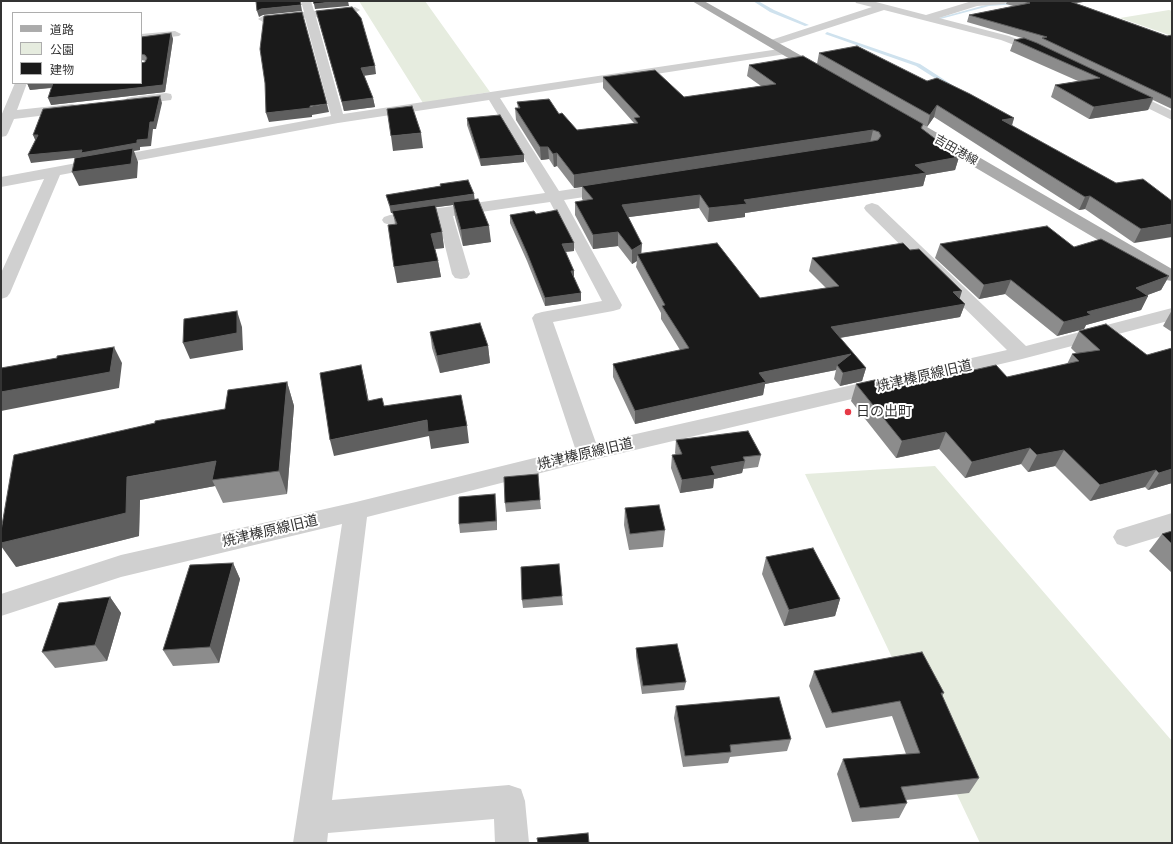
<!DOCTYPE html>
<meta charset="utf-8">
<style>
body{margin:0}
#map{position:relative;width:1173px;height:844px;overflow:hidden;background:#fff;font-family:Mulish,"Noto Sans JP",sans-serif}
canvas{display:block}
.frame{position:absolute;inset:0;border:2px solid #333;pointer-events:none}
.legend{position:absolute;left:12px;top:12px;width:130px;height:72px;box-sizing:border-box;background:#fff;border:1px solid #adadad;margin:0;padding:5px 7px;list-style:none;font-size:12px;color:#333}
.legend li{display:flex;align-items:center;gap:8px;height:20px}
.legend b{width:20px;border:1px solid #adadad}
</style>
<div id="map">
<canvas width="1173" height="844"></canvas>
<div class="frame"></div>
<ul class="legend">
<li><b style="height:5px;background:#ababab"></b>道路</li>
<li><b style="height:11px;background:#e6ecdf"></b>公園</li>
<li><b style="height:11px;background:#1a1a1a"></b>建物</li>
</ul>
</div>
<script>
const ctx = document.querySelector('canvas').getContext('2d');
ctx.lineJoin = 'round';
function fill(path, color) {
  ctx.fillStyle = color;
  ctx.fill(path, 'evenodd');
}
function toPath(rows) {
  const path = new Path2D();
  for (const r of rows) {
    path.moveTo(r[0], r[1]);
    for (let i = 2; i < r.length; i += 2) path.lineTo(r[i], r[i + 1]);
  }
  return path;
}
function trace(path, color, width, dash) {
  ctx.strokeStyle = color;
  ctx.lineWidth = width;
  ctx.lineCap = dash ? 'butt' : 'round';
  ctx.setLineDash(dash || []);
  ctx.stroke(path);
}
function label(font, color, halo, rows, align = 'center') {
  ctx.font = font + ' Mulish,"Noto Sans JP",sans-serif';
  ctx.lineWidth = 4;
  ctx.setLineDash([]);
  ctx.textBaseline = 'middle';
  ctx.strokeStyle = halo;
  ctx.fillStyle = color;
  for (const [text, x, y, turn = 0] of rows) {
    ctx.save();
    ctx.translate(x, y);
    ctx.rotate((+turn || 0) * Math.PI / 180);
    ctx.textAlign = isNaN(turn) ? turn : align;
    if (halo) ctx.strokeText(text, 0, 0);
    ctx.fillText(text, 0, 0);
    ctx.restore();
  }
}
const green = toPath([
 [359,1,425,1,490,92,423,103],
 [1169,10,1172,11,1172,36,1120,18],
 [935,466,1172,741,1172,843,980,843,805,474]
]);
const stream = toPath([
 [753,1,758,1,774,10,809,25,805,26,770,12,753,1],
 [1017,2,1018,4,989,6,933,21,931,20,989,4,1017,2],
 [827,32,920,64,957,88,952,89,916,66,825,34,827,32]
]);
const minor = toPath([
 [301,1,311,1,314,11,355,7,360,10,355,13,316,17,343,114,786,48,790,49,792,51,790,53,786,54,500,98,559,191,612,183,617,185,620,188,617,191,612,193,564,200,622,305,620,309,613,311,553,322,596,443,1007,350,866,211,864,208,866,205,872,203,878,205,1026,346,1172,308,1172,320,1022,359,588,461,367,517,332,800,509,785,521,789,525,801,529,843,495,843,494,819,328,833,327,843,293,843,342,524,121,577,1,616,1,594,121,555,356,502,575,448,532,318,535,314,542,312,602,301,550,202,453,216,470,274,467,278,461,279,455,278,452,274,438,218,390,225,384,223,382,220,384,217,390,215,545,193,489,100,338,123,60,175,10,293,7,297,1,299,1,273,44,179,1,187,1,177,331,116,305,18,263,22,258,19,263,16,304,12,301,1],
 [855,1,872,1,926,15,972,1,1009,1,1004,4,977,6,939,18,1009,36,1046,50,1048,52,1046,54,1042,55,1038,54,1001,40,884,10,776,45,768,45,766,43,768,41,872,7,856,3,855,1],
 [175,31,181,34,179,36,141,40,141,34,175,31],
 [15,83,27,83,17,110,72,104,77,105,79,108,77,111,72,112,14,119,8,133,6,136,1,137,1,116,15,83],
 [1123,87,1172,111,1172,120,1119,94,1117,91,1119,88,1123,87],
 [166,93,171,94,172,97,171,100,132,105,127,104,125,101,127,98,132,97,166,93],
 [1172,513,1172,533,1126,547,1117,544,1113,537,1117,530,1172,513]
]);
const major = toPath([
 [692,1,704,1,825,69,827,72,825,75,817,75,692,1],
 [903,115,908,116,1172,269,1172,281,1166,280,898,122,896,119,898,116,903,115]
]);
const wall = toPath([
 [1007,1,1091,1,1075,3,1167,36,1172,35,1172,109,1153,100,1148,110,1089,119,1051,97,1055,85,1078,81,1010,51,1014,40,1022,38,967,22,969,15,1013,6,1006,4],
 [316,11,376,74,364,75,373,98,375,107,344,111],
 [171,33,173,39,165,92,51,105,52,88,30,90,27,83,145,62,146,61,141,60,141,37],
 [819,53,927,81,1014,118,1012,126,1116,183,1172,201,1134,243,1085,209,1079,210,934,117,927,127,923,125,922,129,959,157,955,170,926,175,923,186,745,213,745,217,708,222,699,208,628,217,641,254,760,298,826,288,809,271,812,258,959,299,965,304,960,317,840,338,866,368,862,381,840,386,834,379,836,370,765,384,763,395,635,424,613,377,613,364,680,350,661,319,661,313,636,267,637,261,632,264,618,246,593,249,575,215,575,202,584,201,582,199,582,187,574,188,557,166,554,167,549,159,541,160,516,120,515,108,518,108,517,102,559,114,577,130,634,123,603,88,603,77,684,97,761,86,747,76,749,65,817,64],
 [467,118,524,162,481,166,467,125],
 [440,184,474,199,491,242,463,246,455,217,453,205,436,207,442,232,444,248,435,249,438,261,441,277,397,283,395,224,393,213,391,213,388,202,386,195,440,186],
 [536,214,574,251,566,252,574,279,581,293,581,301,545,306,527,261,510,223,510,215],
 [940,244,1074,247,1169,276,1161,290,1147,295,1148,296,1141,310,1086,325,1084,329,1057,336,1005,294,979,299,935,258],
 [1172,310,1172,332,1163,326],
 [1079,331,1147,355,1172,348,1172,483,1148,490,1145,487,1090,501,1055,466,1028,472,1021,464,965,478,939,449,896,458,851,401,856,384,886,387,1007,377,1067,364,1072,354,1077,354,1071,348],
 [430,332,488,346,490,363,440,373,432,348],
 [287,382,294,406,287,494,223,503,215,486,140,500,139,536,16,567],
 [676,440,761,455,758,467,743,469,742,473,714,479,713,488,680,493,671,468,672,455,676,455,675,453],
 [540,500,541,509,506,512,505,503],
 [496,503,497,530,460,533,459,524],
 [625,508,665,530,663,547,629,550,624,525],
 [1172,531,1172,573,1149,551,1162,534],
 [766,557,840,599,835,616,784,626,762,574],
 [233,563,240,579,219,663,173,666,163,650],
 [562,596,563,605,523,608,522,600],
 [110,597,121,613,107,661,55,668,42,652],
 [636,648,686,682,684,690,642,694,636,656],
 [814,671,944,693,942,696,979,778,969,793,906,800,907,803,899,818,852,822,837,774,843,759,906,754,892,716,826,728,809,686],
 [676,706,791,739,787,751,730,757,728,763,683,767,674,718]
]);
const shadedWall = toPath([
 [340,1,348,1,349,6,315,9,314,4],
 [1061,1,1091,1,1059,5],
 [301,5,302,11,263,15,259,17,257,11,261,9],
 [171,33,173,39,165,92,51,105,48,98,163,85],
 [375,66,376,74,363,76,361,68],
 [27,83,56,83,57,87,30,90],
 [160,96,162,103,156,129,153,129,151,146,140,147,140,150,134,151,138,162,137,178,79,186,72,172,83,157,31,163,28,155,137,140,150,122],
 [373,98,375,107,344,111,342,102],
 [1153,98,1148,110,1089,119,1094,107],
 [327,104,329,112,312,115,312,117,269,122,266,113],
 [937,105,934,117,927,127,930,115],
 [1014,118,1010,130,1002,120],
 [873,130,870,143,582,186,582,187,574,188,574,175],
 [421,133,423,148,393,151,391,136],
 [33,135,38,135,36,142],
 [540,147,548,147,549,159,541,160],
 [557,153,557,166,554,167,553,154],
 [524,155,524,162,481,166,480,159],
 [959,157,955,170,926,175,923,186,745,213,745,217,708,222,709,208,744,200,915,165],
 [474,194,475,202,453,202,453,205,393,213,392,211,393,213,391,213,390,206],
 [700,195,699,208,622,218,622,205],
 [1090,196,1085,209,1079,210,1085,197],
 [1172,224,1172,237,1134,243,1141,229],
 [489,226,491,242,463,246,461,230],
 [442,232,444,248,433,249,431,234],
 [618,232,618,246,593,249,593,235],
 [574,243,574,251,562,252,562,244],
 [642,244,641,258,637,254,637,261,632,264,632,250],
 [438,261,441,277,397,283,394,267],
 [571,271,574,271,574,279],
 [1169,276,1161,290,1137,299,1148,296,1141,310,1086,325,1084,329,1057,336,1064,322,1087,312,1136,288],
 [1011,280,1005,294,979,299,984,285],
 [962,291,958,304,953,292],
 [581,293,581,301,545,306,545,298],
 [965,304,960,317,827,340,831,327],
 [237,311,242,327,243,350,190,359,183,343],
 [488,346,490,363,440,373,437,356],
 [114,347,122,363,119,388,1,411,1,392],
 [851,354,837,365,836,370,765,384,763,395,635,424,635,411,759,373],
 [361,365,365,382,372,418,368,401],
 [866,368,862,381,840,386,843,373],
 [287,382,294,406,287,494,279,471],
 [427,420,467,426,469,443,431,449,429,436,334,456,330,440],
 [946,432,939,449,896,458,902,441],
 [1030,448,1021,464,965,478,972,462],
 [1064,450,1055,466,1028,472,1037,455],
 [216,461,212,480,215,486,140,500,139,536,16,567,1,546,1,543,127,477],
 [745,461,742,473,714,479,713,488,680,493,682,480,711,467],
 [1172,469,1172,483,1148,490,1159,473],
 [1156,470,1145,487,1090,501,1100,485],
 [495,494,496,503,497,530,496,521],
 [233,563,240,579,219,663,210,647],
 [110,597,121,613,107,661,95,645],
 [840,599,835,616,784,626,789,610]
]);
const building = toPath([
 [256,1,300,1,301,5,261,9,257,11,256,1],
 [313,1,340,1,314,4,313,1],
 [1023,1,1069,1,1167,36,1172,35,1172,99,1042,38,1047,37,969,15,1030,3,1023,1],
 [352,7,361,18,375,66,361,68,373,98,342,102,316,11,352,7],
 [302,12,327,104,310,106,310,108,266,113,265,83,260,49,264,16,302,12],
 [171,33,163,85,48,98,53,83,141,83,141,63,145,62,147,58,145,55,141,54,141,37,171,33],
 [1024,38,1037,43,1153,98,1094,107,1055,85,1100,78,1014,40,1024,38],
 [857,46,927,81,937,78,970,94,1014,118,1002,120,1116,183,1143,179,1172,201,1172,224,1141,229,1090,196,1085,197,937,105,930,115,819,53,857,46],
 [803,56,923,124,921,128,959,157,915,165,926,173,744,200,747,204,709,208,700,195,622,205,642,244,632,250,618,232,593,235,575,202,593,199,582,186,873,141,878,140,881,136,879,132,873,130,574,175,557,153,553,154,548,147,540,147,515,108,520,108,517,102,549,99,559,114,562,113,577,130,638,123,634,118,640,117,603,77,655,70,684,97,776,84,749,65,803,56],
 [160,96,154,122,150,122,148,139,137,140,137,143,81,153,82,150,28,155,38,135,33,135,43,109,160,96],
 [412,106,421,133,391,136,387,109,412,106],
 [500,115,524,155,480,159,467,118,500,115],
 [133,148,131,164,72,172,75,158,133,148],
 [468,180,474,194,390,206,386,195,441,186,440,184,468,180],
 [478,199,489,226,461,230,453,202,478,199],
 [435,205,442,232,431,234,438,261,394,267,388,225,397,224,392,211,435,205],
 [557,210,574,243,562,244,574,271,571,271,581,293,545,298,527,253,510,215,534,211,536,214,557,210],
 [1047,226,1074,247,1101,239,1169,276,1136,288,1148,296,1087,312,1091,315,1064,322,1011,280,984,285,940,244,1047,226],
 [717,243,760,298,839,286,812,258,903,243,910,250,919,249,962,291,953,292,965,304,831,327,866,368,843,373,837,365,851,354,759,373,766,382,635,411,613,364,689,348,662,306,665,305,637,254,717,243],
 [237,311,237,333,183,343,184,319,237,311],
 [480,323,488,346,437,356,430,332,480,323],
 [1106,324,1147,355,1172,348,1172,469,1159,473,1156,470,1100,485,1064,450,1037,455,1030,448,972,462,946,432,902,441,856,384,879,379,886,387,947,376,996,365,1007,377,1079,361,1072,354,1100,350,1079,331,1106,324],
 [114,347,110,372,1,392,1,368,57,358,57,356,114,347],
 [361,365,368,401,382,398,384,406,461,395,467,426,428,432,427,420,330,440,320,373,361,365],
 [287,382,279,471,212,480,216,461,127,477,126,513,1,543,1,531,14,455,155,423,155,421,225,409,228,390,287,382],
 [748,431,761,455,743,457,745,461,711,467,715,475,682,480,672,455,682,454,676,440,748,431],
 [538,474,540,500,505,503,504,477,538,474],
 [495,494,496,521,459,524,459,497,495,494],
 [659,505,665,530,630,534,625,508,659,505],
 [1172,531,1172,544,1162,534,1172,531],
 [813,548,840,599,789,610,766,557,813,548],
 [233,563,210,647,163,650,190,565,233,563],
 [559,564,562,596,522,600,521,567,559,564],
 [110,597,95,645,42,652,59,603,110,597],
 [677,644,686,682,643,686,636,648,677,644],
 [922,652,944,693,941,693,979,778,901,787,907,803,860,808,843,759,920,753,900,701,832,713,814,671,922,652],
 [779,697,791,739,730,745,731,752,685,756,676,706,779,697],
 [588,833,589,843,538,843,537,838,588,833]
]);
const markers = [
 [848,412,4,"#e63946"]
];
const farStreetnames = [
 ["吉田港線",956,150,30]
];
const streetNames = [
 ["焼津榛原線旧道",924,376,-13],
 ["焼津榛原線旧道",585,454,-13],
 ["焼津榛原線旧道",270,531,-13]
];
const poiNames = [
 ["日の出町",856,412]
];
fill(green, '#e6ecdf');
fill(stream, '#cfe2ee');
fill(minor, '#d0d0d0');
fill(major, '#ababab');
fill(wall, '#8c8c8c');
fill(shadedWall, '#5f5f5f');
fill(building, '#1a1a1a');
trace(building, '#5f5f5f', 1);
for (const [x, y, r, color] of markers) {
  const dot = new Path2D();
  dot.arc(x, y, r, 0, 2 * Math.PI);
  ctx.fillStyle = color;
  ctx.fill(dot);
  trace(dot, '#fff', 1.5);
}
label('12px', '#333', '#fff', farStreetnames);
label('14px', '#333', '#fff', streetNames);
label('14px', '#333', '#fff', poiNames, 'left');
</script>
